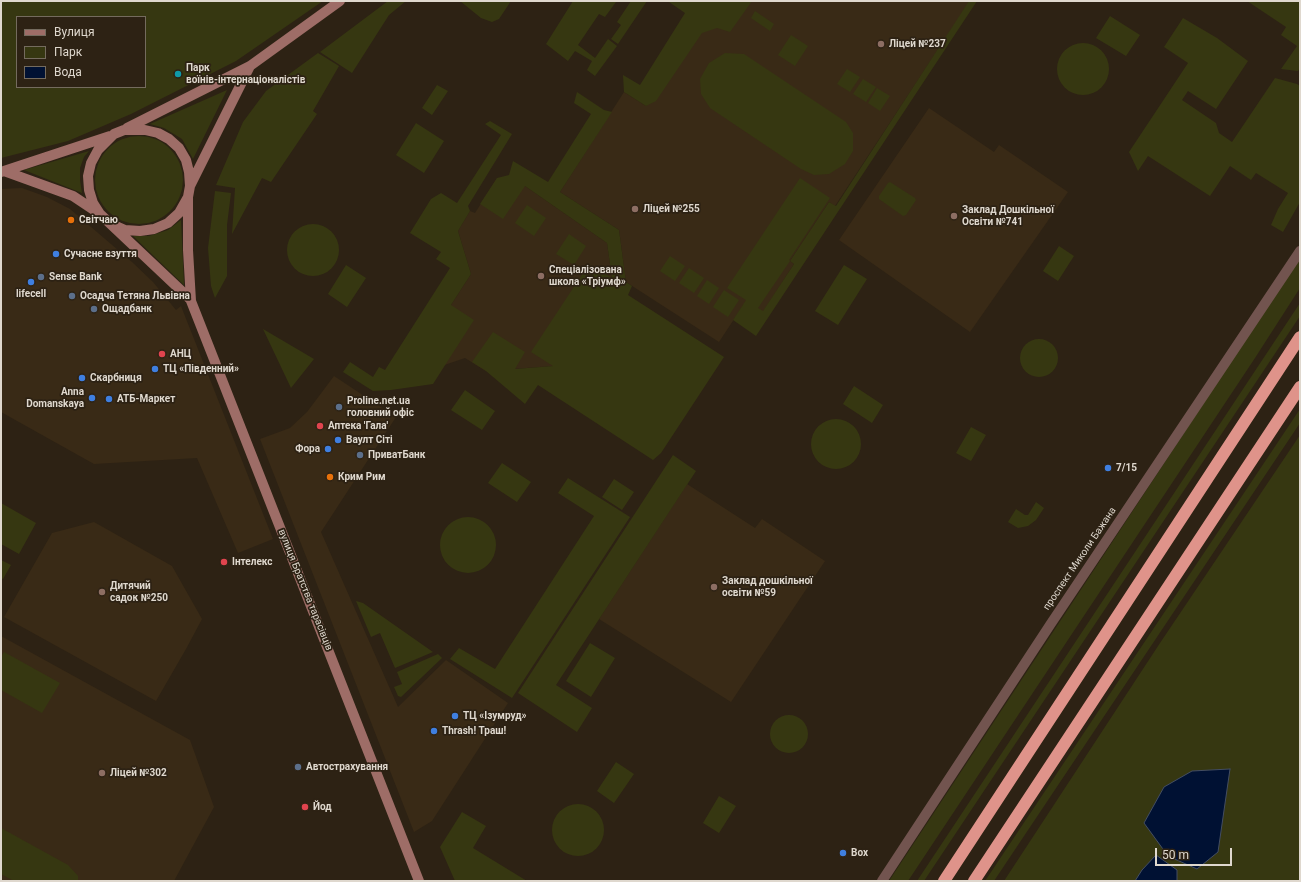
<!DOCTYPE html>
<meta charset="utf-8">
<style>
body{margin:0}
#map{position:relative;width:1301px;height:882px;overflow:hidden;background:#2d2214;font-family:Roboto,sans-serif}
canvas{display:block}
.frame{position:absolute;inset:0;border:2px solid #dfd8ce;pointer-events:none}
.legend{position:absolute;left:16px;top:16px;width:130px;height:72px;box-sizing:border-box;background:#2d2214;border:1px solid #746b5e;margin:0;padding:5px 7px;list-style:none;font-size:12px;color:#dfd8ce}
.legend li{display:flex;align-items:center;gap:8px;height:20px}
.legend b{width:20px;border:1px solid #746b5e}
.scale{position:absolute;left:1155px;top:848px;width:77px;height:18px;box-sizing:border-box;border:2px solid #dfd8ce;border-top:0;padding-left:5px;font-size:12px;line-height:14px;white-space:nowrap;color:#dfd8ce;-webkit-text-stroke:3px #2d2214;paint-order:stroke}
</style>
<div id="map">
<canvas width="1301" height="882"></canvas>
<div class="frame"></div>
<ul class="legend">
<li><b style="height:5px;background:#9e6d67"></b>Вулиця</li>
<li><b style="height:11px;background:#363711"></b>Парк</li>
<li><b style="height:11px;background:#013"></b>Вода</li>
</ul>
<div class="scale">50 m</div>
</div>
<script>
const ctx = document.querySelector('canvas').getContext('2d');
ctx.lineJoin = 'round';
function fill(path, color) {
  ctx.fillStyle = color;
  ctx.fill(path, 'evenodd');
}
function toPath(rows) {
  const path = new Path2D();
  for (const r of rows) {
    if (r.length === 3) {
      path.moveTo(r[0] + r[2], r[1]);
      path.arc(r[0], r[1], r[2], 0, 2 * Math.PI);
      continue;
    }
    path.moveTo(r[0], r[1]);
    for (let i = 2; i < r.length; i += 2) path.lineTo(r[i], r[i + 1]);
  }
  return path;
}
function trace(path, color, width, dash) {
  ctx.strokeStyle = color;
  ctx.lineWidth = width;
  ctx.lineCap = dash ? 'butt' : 'round';
  ctx.setLineDash(dash || []);
  ctx.stroke(path);
}
function label(font, color, halo, rows, align = 'center') {
  ctx.font = font + ' Roboto,sans-serif';
  ctx.lineWidth = 3.5;
  ctx.setLineDash([]);
  ctx.textBaseline = 'middle';
  ctx.strokeStyle = halo;
  ctx.fillStyle = color;
  for (const [text, x, y, turn = 0] of rows) {
    ctx.save();
    ctx.translate(x, y);
    ctx.rotate((+turn || 0) * Math.PI / 180);
    ctx.textAlign = isNaN(turn) ? turn : align;
    if (halo) ctx.strokeText(text, 0, 0);
    ctx.fillText(text, 0, 0);
    ctx.restore();
  }
}
const built = toPath([
 [747,1,970,1,835,206,829,202,790,261,794,264,763,312,746,301,719,342,626,282,619,230,560,192,624,92,646,106,700,22],
 [929,108,994,152,999,145,1068,192,970,332,839,240],
 [497,178,525,186,607,243,612,278,554,366,486,371,465,358,421,373,411,367,471,274,458,231,470,211,475,213],
 [22,188,47,197,70,209,132,262,153,282,176,310,181,306,273,539,238,553,197,458,94,464,1,412,1,189],
 [334,376,396,417,321,532,398,707,446,660,508,703,432,821,414,832,260,439,290,428,307,412],
 [687,484,755,528,762,519,825,561,731,702,599,619],
 [94,522,172,566,202,619,186,649,156,701,4,617,52,533],
 [1,636,190,740,214,807,174,881,1,881]
]);
const green = toPath([
 [1,1,323,1,236,61,131,114,68,141,1,158],
 [17,17,145,17,145,87,17,87],
 [388,1,406,1,389,15,352,73,320,52],
 [460,1,511,1,499,19,492,22,481,18],
 [573,1,616,2,605,17,599,14,578,45,595,58,608,39,617,46,595,76,587,70,592,61,575,51,568,61,546,44],
 [631,1,647,1,618,44,611,39,621,25,617,22],
 [672,1,752,1,730,32,717,28,702,33,656,101,646,106,624,92,623,75,640,85,685,13,669,2],
 [969,1,977,1,756,336,733,320,746,300,727,288,800,178,830,198,789,260,790,261,829,202,836,206],
 [790,261,794,264,763,311,758,308],
 [1247,1,1300,1,1300,68,1298,71,1281,69,1297,46,1281,35,1286,27],
 [755,11,774,24,770,31,751,18],
 [1110,16,1140,35,1126,56,1096,38],
 [1183,18,1217,38,1248,61,1216,109,1188,91,1182,100,1216,123,1219,133,1232,142,1275,78,1297,84,1300,86,1300,202,1283,232,1271,225,1278,209,1288,193,1256,173,1251,180,1230,166,1210,196,1148,156,1138,171,1129,152,1188,63,1164,47],
 [791,35,808,46,795,66,778,55],
 [1083,69,26],
 [318,53,339,66,313,111,317,114,271,182,262,178,232,234,235,188,216,185,243,122,266,91],
 [725,53,744,54,846,122,853,133,853,151,845,164,829,174,814,175,801,169,710,108,701,94,700,79,709,63],
 [847,69,860,77,850,92,837,84],
 [863,79,876,87,866,102,853,94],
 [437,85,448,91,432,115,422,108],
 [877,88,890,96,880,111,868,103],
 [227,90,193,159,182,139,164,128,150,124],
 [577,92,604,110,612,112,560,192,619,230,626,282,632,286,628,295,724,357,661,453,653,460,538,385,525,404,486,371,472,362,493,332,525,352,515,369,553,366,531,352,589,264,612,278,607,243,525,186,503,219,480,204,497,178,509,175,513,161,548,182,591,114,574,103],
 [490,121,512,134,468,206,470,211,458,231,471,274,451,305,474,320,433,384,391,390,373,391,343,372,350,362,373,377,379,367,385,370,450,268,436,259,441,252,410,233,431,199,441,193,457,203,501,135,485,124],
 [416,123,444,141,424,173,396,155],
 [139,180,44],
 [89,151,84,157,80,168,80,180,82,193,24,170],
 [890,182,915,198,916,200,906,215,903,216,879,199,879,196,888,183],
 [215,191,231,193,227,225,227,276,215,298,211,286,208,248],
 [527,205,546,218,534,236,515,223],
 [181,220,184,285,133,236,149,236,168,230],
 [313,250,26],
 [569,234,586,246,574,265,556,254],
 [1059,246,1074,256,1058,281,1043,271],
 [670,256,685,266,675,281,660,271],
 [1300,257,1300,288,1255,358,908,881,889,881],
 [346,265,366,278,347,307,328,294],
 [844,265,867,279,838,325,815,311],
 [689,268,704,278,694,293,679,283],
 [707,280,719,288,709,304,697,296],
 [724,290,739,300,728,317,713,307],
 [1300,303,1300,316,924,881,917,881],
 [263,329,314,359,291,388],
 [1039,358,19],
 [854,386,883,405,872,423,843,404],
 [465,390,495,411,482,430,451,410],
 [1300,409,1300,423,994,881,985,881],
 [836,444,25],
 [971,427,986,435,971,461,956,453],
 [1300,435,1300,881,1004,881,1160,643],
 [673,455,696,471,556,685,592,708,577,732,518,693],
 [502,463,531,482,517,502,488,483],
 [568,478,630,517,512,698,450,659,459,648,495,669,594,516,558,493],
 [614,479,634,492,622,510,602,497],
 [1036,502,1044,508,1036,520,1028,526,1018,528,1008,522,1016,509,1025,515,1028,515],
 [1,503,36,523,19,554,1,544],
 [468,545,28],
 [1,560,11,565,3,579,1,578],
 [356,601,363,603,433,652,395,668,380,633,371,637],
 [590,643,615,658,591,697,566,681],
 [4,652,60,683,42,713,1,690,1,657],
 [438,654,442,658,401,697,398,696,394,687,402,684,397,672],
 [789,734,19],
 [616,762,634,774,614,803,597,791],
 [719,796,736,806,719,833,703,823],
 [578,830,26],
 [462,812,486,826,473,848,527,881,455,881,440,847],
 [1,828,68,865,78,876,78,881,14,881,1,874]
]);
const water = toPath([
 [1230,769,1218,852,1197,869,1168,856,1144,823,1164,787,1192,771,1230,769],
 [1156,855,1177,870,1177,881,1135,881,1142,870,1156,855]
]);
const street = toPath([
 [882,881,1050,625,1300,251]
]);
const secondary = toPath([
 [127,128,250,66,340,1],
 [4,171,73,196,97,212],
 [1,172,110,136],
 [190,186,189,172,186,160,179,148,169,139,158,133,145,130,124,130,114,134,98,150,91,163,88,176,89,190,93,203,100,214,190,299],
 [188,197,188,250,191,301,419,881],
 [116,226,125,230,140,231,154,229,168,223,179,213,188,197,190,186,250,66]
]);
const highway = toPath([
 [944,881,1300,337],
 [974,881,1300,387]
]);
const markers = [
 [881,44,4,"#8d6e63"],
 [178,74,4,"#0f9aa8"],
 [635,209,4,"#8d6e63"],
 [954,216,4,"#8d6e63"],
 [71,220,4,"#e8710a"],
 [56,254,4,"#3f7fe0"],
 [541,276,4,"#8d6e63"],
 [41,277,4,"#5c6f8a"],
 [31,282,4,"#3f7fe0"],
 [72,296,4,"#5c6f8a"],
 [94,309,4,"#5c6f8a"],
 [162,354,4,"#e0444e"],
 [155,369,4,"#3f7fe0"],
 [82,378,4,"#3f7fe0"],
 [92,398,4,"#3f7fe0"],
 [109,399,4,"#3f7fe0"],
 [339,407,4,"#5c6f8a"],
 [320,426,4,"#e0444e"],
 [338,440,4,"#3f7fe0"],
 [328,449,4,"#3f7fe0"],
 [360,455,4,"#5c6f8a"],
 [1108,468,4,"#3f7fe0"],
 [330,477,4,"#e8710a"],
 [224,562,4,"#e0444e"],
 [714,587,4,"#8d6e63"],
 [102,592,4,"#8d6e63"],
 [455,716,4,"#3f7fe0"],
 [434,731,4,"#3f7fe0"],
 [298,767,4,"#5c6f8a"],
 [102,773,4,"#8d6e63"],
 [305,807,4,"#e0444e"],
 [843,853,4,"#3f7fe0"]
];
const poiNames = [
 ["Ліцей №237",889,44],
 ["Парк",186,68],
 ["воїнів-інтернаціоналістів",186,80],
 ["Ліцей №255",643,209],
 ["Заклад Дошкільної",962,210],
 ["Освіти №741",962,222],
 ["Світчаю",79,220],
 ["Сучасне взуття",64,254],
 ["Спеціалізована",549,270],
 ["школа «Тріумф»",549,282],
 ["Sense Bank",49,277],
 ["lifecell",31,294,"center"],
 ["Осадча Тетяна Львівна",80,296],
 ["Ощадбанк",102,309],
 ["АНЦ",170,354],
 ["ТЦ «Південний»",163,369],
 ["Скарбниця",90,378],
 ["Anna",84,392,"right"],
 ["Domanskaya",84,404,"right"],
 ["АТБ-Маркет",117,399],
 ["Proline.net.ua",347,401],
 ["головний офіс",347,413],
 ["Аптека 'Гала'",328,426],
 ["Ваулт Сіті",346,440],
 ["Фора",320,449,"right"],
 ["ПриватБанк",368,455],
 ["7/15",1116,468],
 ["Крим Рим",338,477],
 ["Інтелекс",232,562],
 ["Заклад дошкільної",722,581],
 ["освіти №59",722,593],
 ["Дитячий",110,586],
 ["садок №250",110,598],
 ["ТЦ «Ізумруд»",463,716],
 ["Thrash! Траш!",442,731],
 ["Автострахування",306,767],
 ["Ліцей №302",110,773],
 ["Йод",313,807],
 ["Box",851,853]
];
const streetNames = [
 ["проспект Миколи Бажана",1080,559,-56],
 ["вулиця Братства тарасівців",305,590,68]
];
fill(built, '#392a16');
fill(green, '#363711');
fill(water, '#013');
trace(water, '#434d62', 1);
trace(street, '#72544f', 10);
trace(secondary, '#9e6d67', 10);
trace(highway, '#df938a', 12);
for (const [x, y, r, color] of markers) {
  const dot = new Path2D();
  dot.arc(x, y, r, 0, 2 * Math.PI);
  ctx.fillStyle = color;
  ctx.fill(dot);
  trace(dot, '#2d2214', 1.5);
}
label('bold 10px', '#dfd8ce', '#2d2214', poiNames, 'left');
label('10px', '#dfd8ce', '#2d2214', streetNames);
</script>
